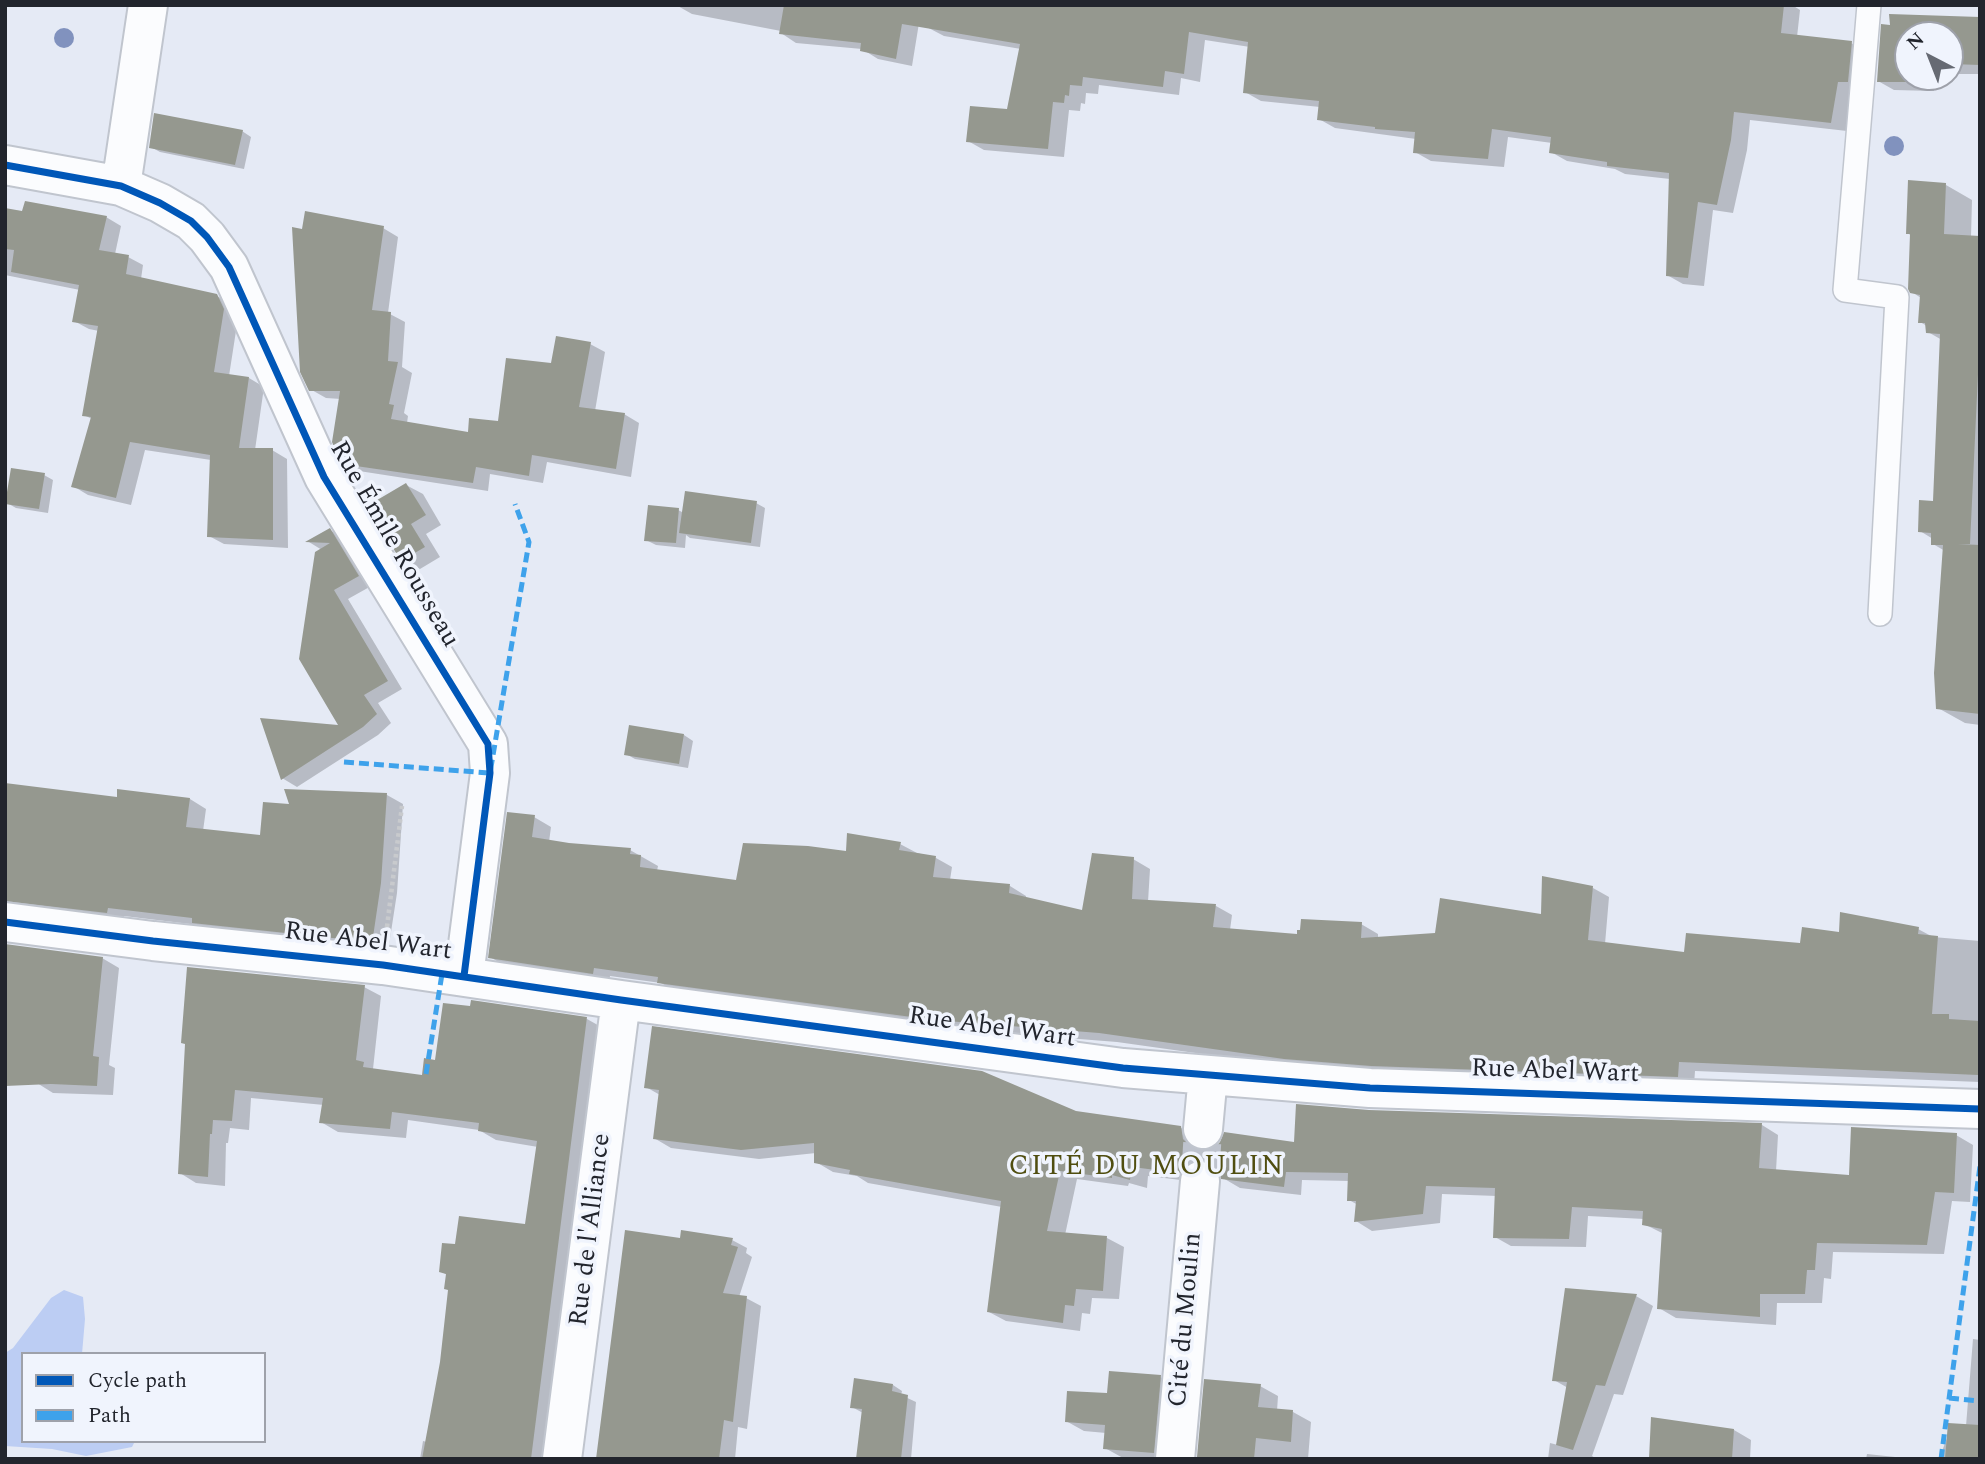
<!DOCTYPE html>
<meta charset="utf-8">
<style>
body{margin:0}
#map{position:relative;width:1985px;height:1464px;overflow:hidden;background:#e5eaf5;font-family:Spectral,serif}
canvas{display:block}
.frame{position:absolute;inset:0;border:7px solid #22252d;pointer-events:none}
.legend{position:absolute;left:21px;top:1352px;width:245px;height:91px;box-sizing:border-box;background:#f0f4fd;border:2px solid #9ea1aa;margin:0;padding:9px 12px;list-style:none;font-size:21px;color:#22252d}
.legend li{display:flex;align-items:center;gap:14px;height:35px}
.legend b{width:35px;border:2px solid #9ea1aa}
.north{position:absolute;left:1894px;top:21px;width:70px;height:70px;box-sizing:border-box;background:#f0f4fd;border:2px solid #9ea1aa;border-radius:50%;rotate:318deg;font-size:19px;font-weight:700;line-height:28px;text-align:center;color:#22252d}
.north::after{content:'';display:block;margin:auto;width:24px;height:32px;background:#666a73;clip-path:polygon(50% 0,100% 100%,50% 72%,0 100%)}
</style>
<div id="map">
<canvas width="1985" height="1464"></canvas>
<div class="frame"></div>
<ul class="legend">
<li><b style="height:9px;background:#0057b8"></b>Cycle path</li>
<li><b style="height:9px;background:#3ea2eb"></b>Path</li>
</ul>
<div class="north">N</div>
</div>
<script>
const ctx = document.querySelector('canvas').getContext('2d');
ctx.lineJoin = 'round';
function fill(path, color) {
  ctx.fillStyle = color;
  ctx.fill(path, 'evenodd');
}
function toPath(rows) {
  const path = new Path2D();
  for (const r of rows) {
    path.moveTo(r[0], r[1]);
    for (let i = 2; i < r.length; i += 2) path.lineTo(r[i], r[i + 1]);
  }
  return path;
}
function trace(path, color, width, dash) {
  ctx.strokeStyle = color;
  ctx.lineWidth = width;
  ctx.lineCap = dash ? 'butt' : 'round';
  ctx.setLineDash(dash || []);
  ctx.stroke(path);
}
function label(font, color, halo, rows, align = 'center') {
  ctx.font = font + ' Spectral,serif';
  ctx.lineWidth = 7;
  ctx.setLineDash([]);
  ctx.textBaseline = 'middle';
  ctx.strokeStyle = halo;
  ctx.fillStyle = color;
  for (const [text, x, y, turn = 0] of rows) {
    ctx.save();
    ctx.translate(x, y);
    ctx.rotate((+turn || 0) * Math.PI / 180);
    ctx.textAlign = isNaN(turn) ? turn : align;
    if (halo) ctx.strokeText(text, 0, 0);
    ctx.fillText(text, 0, 0);
    ctx.restore();
  }
}
const forest = toPath([
 [64,1290,83,1297,85,1319,82,1354,23,1354,23,1441,135,1441,132,1447,86,1456,52,1449,5,1446,5,1353,13,1348,51,1298]
]);
const shadow = toPath([
 [676,5,1792,5,1800,10,1797,37,1851,43,1867,52,1854,90,1847,131,1750,120,1747,150,1733,213,1713,210,1704,286,1683,284,1667,275,1670,179,1625,174,1615,169,1567,161,1551,152,1552,143,1508,137,1504,167,1431,161,1415,152,1416,139,1335,128,1319,119,1320,107,1261,101,1245,92,1250,47,1205,40,1200,82,1181,78,1179,95,1099,85,1098,94,1086,93,1085,104,1081,103,1080,111,1069,110,1064,157,984,150,968,141,1009,111,1021,49,944,36,919,23,912,66,878,59,862,49,796,43,781,33,781,31,692,14],
 [1980,19,1980,74,1950,74,1950,35,1908,35,1908,77,1934,77,1934,91,1894,90,1878,81,1883,26],
 [242,131,251,137,244,169,160,152,151,147],
 [1946,185,1972,200,1971,237,1980,237,1980,725,1965,723,1938,708,1945,551,1933,544,1933,539,1920,531,1935,503,1942,340,1928,332,1927,326,1920,322,1921,298,1912,292,1912,236,1907,233],
 [5,210,106,217,121,226,115,254,128,257,143,265,141,279,217,296,232,305,238,318,229,376,249,378,264,387,255,450,272,450,287,459,288,548,224,544,209,536,211,460,145,450,131,505,88,495,73,486,92,419,84,415,99,331,89,329,74,321,80,290,5,275],
 [383,228,398,237,388,313,405,322,402,367,412,373,404,413,408,416,407,423,470,434,500,423,552,365,590,344,605,352,595,411,624,414,639,423,631,477,547,462,543,483,490,474,488,491,359,471,343,462,341,399,326,398,310,389,304,231],
 [44,475,53,480,48,513,16,508,7,503],
 [406,485,423,494,441,525,426,534,440,557,420,569,402,560],
 [756,503,765,508,760,547,690,538,686,535,685,548,656,545,646,540,678,510,684,513],
 [330,530,345,539,373,585,348,599,402,689,378,703,391,723,378,735,297,787,282,778,341,727,322,550,309,542],
 [684,735,693,741,688,768,635,759,626,754],
 [5,786,118,799,190,799,206,809,203,831,261,836,291,806,387,795,403,804,397,893,389,945,387,945,387,950,210,932,198,925,124,916,123,921,5,917],
 [534,817,551,827,549,842,630,850,658,866,657,871,737,882,847,853,900,844,917,853,936,858,952,867,950,880,1010,886,1026,896,1026,899,1083,912,1133,859,1150,869,1148,902,1216,906,1232,915,1230,930,1298,936,1361,924,1378,934,1378,938,1437,934,1543,916,1593,888,1609,897,1605,944,1686,954,1802,945,1840,934,1918,929,1933,937,1980,941,1980,1082,1695,1071,1694,1085,1302,1068,1117,1042,953,1029,676,992,661,983,610,976,609,982,507,967,490,957],
 [102,958,119,968,109,1065,115,1068,113,1095,53,1093,37,1083],
 [364,987,381,996,373,1069,423,1077,437,1062,587,1019,603,1028,548,1459,420,1459,423,1441,427,1442,442,1362,450,1291,447,1275,441,1271,457,1246,527,1226,538,1147,496,1140,479,1130,408,1120,406,1138,338,1132,321,1122,324,1105,251,1098,249,1130,230,1128,228,1143,226,1143,225,1186,196,1183,180,1173,187,1045],
 [646,1087,1076,1113,1181,1128,1198,1138,1202,1152,1296,1144,1369,1112,1762,1125,1778,1135,1776,1171,1851,1177,1956,1135,1973,1145,1970,1202,1952,1201,1944,1254,1833,1252,1831,1279,1824,1278,1822,1303,1777,1303,1776,1325,1676,1318,1659,1308,1664,1234,1644,1224,1644,1219,1588,1216,1586,1247,1511,1246,1495,1237,1497,1196,1442,1194,1440,1223,1372,1231,1356,1221,1358,1205,1349,1200,1350,1181,1302,1180,1301,1195,1240,1188,1223,1178,1219,1168,1207,1170,1197,1182,1148,1176,1147,1188,1129,1183,1128,1186,1077,1179,1065,1235,1107,1238,1124,1247,1119,1299,1092,1298,1090,1314,1082,1313,1080,1331,1006,1321,989,1312,1002,1207,868,1183,857,1176,833,1172,816,1162,816,1153,759,1159,671,1148,654,1138,660,1095],
 [682,1240,732,1240,747,1248,746,1253,752,1257,739,1297,746,1298,761,1306,747,1429,738,1427,735,1459,596,1459],
 [1636,1296,1653,1306,1623,1395,1614,1394,1592,1456,1597,1459,1548,1459,1550,1443,1558,1445,1568,1388,1554,1380],
 [1973,1339,1980,1340,1980,1459,1939,1459,1952,1425,1966,1426],
 [1160,1377,1178,1387,1172,1459,1123,1458,1105,1448,1106,1433,1084,1431,1066,1421,1109,1395],
 [893,1385,902,1391,901,1395,916,1402,911,1459,857,1459,863,1413,852,1407],
 [1260,1386,1278,1396,1277,1411,1293,1412,1311,1422,1308,1459,1204,1459,1199,1456],
 [1734,1430,1751,1440,1750,1459,1650,1459],
 [1867,1454,1914,1459,1866,1459]
]);
const building = toPath([
 [784,5,1784,5,1781,33,1852,41,1848,82,1838,82,1831,123,1734,112,1731,140,1717,205,1698,202,1688,278,1666,276,1669,173,1607,166,1607,162,1549,153,1551,137,1492,129,1488,159,1413,153,1415,132,1375,129,1375,127,1317,120,1319,101,1243,93,1248,42,1189,32,1184,74,1165,71,1163,87,1083,77,1082,86,1070,85,1069,96,1065,95,1064,103,1053,102,1048,149,966,142,970,106,1007,109,1020,44,902,24,896,59,860,51,861,43,779,34],
 [1889,14,1980,17,1980,65,1950,64,1950,35,1908,35,1908,77,1919,77,1919,82,1877,82,1881,24,1890,25],
 [154,113,243,130,235,165,149,148],
 [1908,180,1946,183,1944,234,1980,236,1980,332,1970,544,1958,544,1980,545,1980,714,1936,709,1934,673,1943,545,1931,545,1931,533,1918,532,1919,500,1933,501,1940,334,1926,333,1925,323,1918,323,1920,295,1910,293,1908,289,1910,234,1906,234],
 [25,201,107,216,99,250,129,255,126,274,217,294,224,309,214,372,249,377,239,448,273,448,273,540,207,537,210,455,130,442,116,498,71,487,91,417,82,416,98,326,72,322,79,285,11,272,14,250,5,249,5,208,22,211],
 [305,211,384,226,372,310,391,312,388,361,398,362,389,404,394,405,391,419,468,432,469,418,498,421,506,358,551,363,556,336,591,342,579,407,625,413,616,469,532,455,529,476,476,467,473,483,342,464,332,442,340,391,309,391,300,372,292,227,302,229],
 [11,468,45,473,39,509,5,504],
 [406,483,426,515,411,524,425,547,401,561,367,506],
 [685,491,757,501,751,543,679,533],
 [648,505,679,508,676,543,644,541],
 [330,528,359,576,334,590,388,681,364,695,377,714,363,727,281,780,260,718,338,725,299,659,315,552,330,543,305,542],
 [629,725,684,734,679,764,624,755],
 [5,783,117,797,117,789,190,798,186,827,260,835,263,802,289,804,284,789,387,793,381,883,373,937,371,937,370,942,192,923,192,918,108,908,107,913,5,901],
 [507,812,535,815,532,837,569,843,631,848,630,854,641,855,640,867,736,880,743,843,808,846,846,851,847,833,901,842,899,850,936,856,933,877,1010,884,1009,893,1082,910,1092,853,1134,857,1132,899,1216,904,1213,927,1297,934,1297,930,1300,930,1301,919,1362,922,1361,938,1435,933,1440,898,1541,914,1542,876,1593,886,1588,940,1684,952,1686,933,1800,943,1802,927,1839,932,1840,912,1919,927,1918,934,1938,936,1932,1014,1949,1014,1949,1019,1980,1021,1978,1075,1679,1062,1678,1077,1371,1066,1284,1059,1099,1033,934,1020,657,983,658,977,594,968,593,974,488,958],
 [5,944,103,957,93,1056,99,1057,97,1086,51,1084,5,1086],
 [187,967,365,985,356,1060,364,1062,363,1067,422,1075,424,1058,435,1060,443,1003,470,1006,471,1000,587,1017,531,1459,422,1459,440,1362,448,1290,444,1289,446,1274,439,1272,442,1243,455,1244,459,1216,525,1224,537,1141,478,1131,479,1123,392,1112,390,1129,319,1123,323,1098,235,1090,232,1121,213,1120,212,1134,210,1134,208,1177,178,1174,185,1044,181,1043],
 [652,1026,982,1071,1076,1111,1181,1126,1183,1139,1191,1147,1202,1151,1213,1149,1220,1142,1224,1132,1294,1142,1296,1104,1369,1110,1762,1123,1759,1168,1849,1175,1851,1127,1957,1133,1954,1193,1935,1192,1927,1245,1817,1243,1815,1270,1807,1270,1805,1294,1760,1294,1760,1317,1657,1309,1662,1229,1642,1225,1643,1211,1572,1207,1569,1239,1493,1238,1495,1188,1426,1186,1423,1214,1354,1222,1356,1201,1347,1201,1348,1173,1286,1172,1284,1187,1221,1179,1219,1171,1213,1164,1201,1159,1190,1162,1180,1173,1132,1167,1130,1180,1112,1175,1112,1178,1060,1171,1047,1231,1107,1236,1103,1291,1076,1289,1074,1306,1065,1305,1063,1323,987,1312,1001,1201,849,1174,850,1170,814,1163,814,1143,741,1150,653,1139,659,1090,644,1088],
 [625,1230,680,1238,681,1230,733,1238,731,1245,738,1247,723,1293,747,1296,733,1422,724,1420,719,1459,596,1459],
 [1565,1288,1637,1294,1605,1386,1596,1385,1573,1450,1556,1445,1567,1382,1552,1381],
 [1109,1371,1161,1375,1154,1453,1103,1449,1105,1425,1065,1422,1067,1391,1107,1393],
 [854,1378,893,1384,892,1391,908,1395,901,1459,856,1459,862,1409,850,1408],
 [1204,1379,1261,1384,1258,1407,1293,1410,1291,1442,1256,1438,1254,1459,1197,1457],
 [1651,1417,1734,1429,1732,1459,1649,1459],
 [1948,1423,1980,1425,1980,1459,1945,1459]
]);
const minorTunnel = toPath([
 [1200,1181,1203,1129]
]);
const path = toPath([
 [387,927,402,806]
]);
const service = toPath([
 [1869,5,1845,290,1897,297,1880,614]
]);
const minor = toPath([
 [5,165,121,186,160,203,191,221,207,237,229,267,324,477,488,744,490,773,464,976],
 [121,186,148,5],
 [5,922,153,941,383,965,621,1000,1123,1068,1370,1088,1980,1109],
 [1203,1129,1208,1075],
 [562,1459,621,1000],
 [1175,1459,1200,1181]
]);
const quiet = toPath([
 [344,762,490,773,529,542,515,504],
 [426,1074,442,974],
 [1949,1398,1980,1401],
 [1941,1459,1980,1166]
]);
const cycleway = toPath([
 [5,165,121,186,160,203,191,221,207,237,229,267,324,477,488,744,490,773,464,976],
 [5,922,153,941,383,965,621,1000,1123,1068,1370,1088,1980,1109]
]);
const trees = [
 [64,38],
 [1894,146]
];
const streetNames = [
 ["Rue Émile Rousseau",393,545,60],
 ["Rue Abel Wart",368,943,7],
 ["Rue Abel Wart",992,1029,8],
 ["Rue Abel Wart",1555,1073,2],
 ["Rue de l'Alliance",592,1230,-83],
 ["Cité du Moulin",1187,1320,-85]
];
const neighbourhoodNames = [
 ["CITÉ DU MOULIN",1147,1169]
];
fill(forest, '#bccdf3');
fill(shadow, '#0003');
fill(building, '#95988f');
trace(minorTunnel, '#bec3cd', 38, [38, 19]);
trace(service, '#c0c5ce', 26);
trace(minor, '#c0c5ce', 42);
trace(path, '#c8cacd', 4.5, [3.5, 3.5]);
trace(service, '#fbfcfe', 23);
trace(minor, '#fbfcfe', 38);
trace(quiet, '#3ea2eb', 5, [10, 5]);
trace(cycleway, '#0057b8', 7);
ctx.fillStyle = '#8192be';
for (const [x, y] of trees) {
  ctx.beginPath();
  ctx.arc(x, y, 10, 0, 2 * Math.PI);
  ctx.fill();
}
label('26px', '#22252d', '#f0f4fd', streetNames);
ctx.letterSpacing = '2px';
label('28px', '#504e10', '#f0f4fd', neighbourhoodNames);
ctx.letterSpacing = '0px';
</script>
